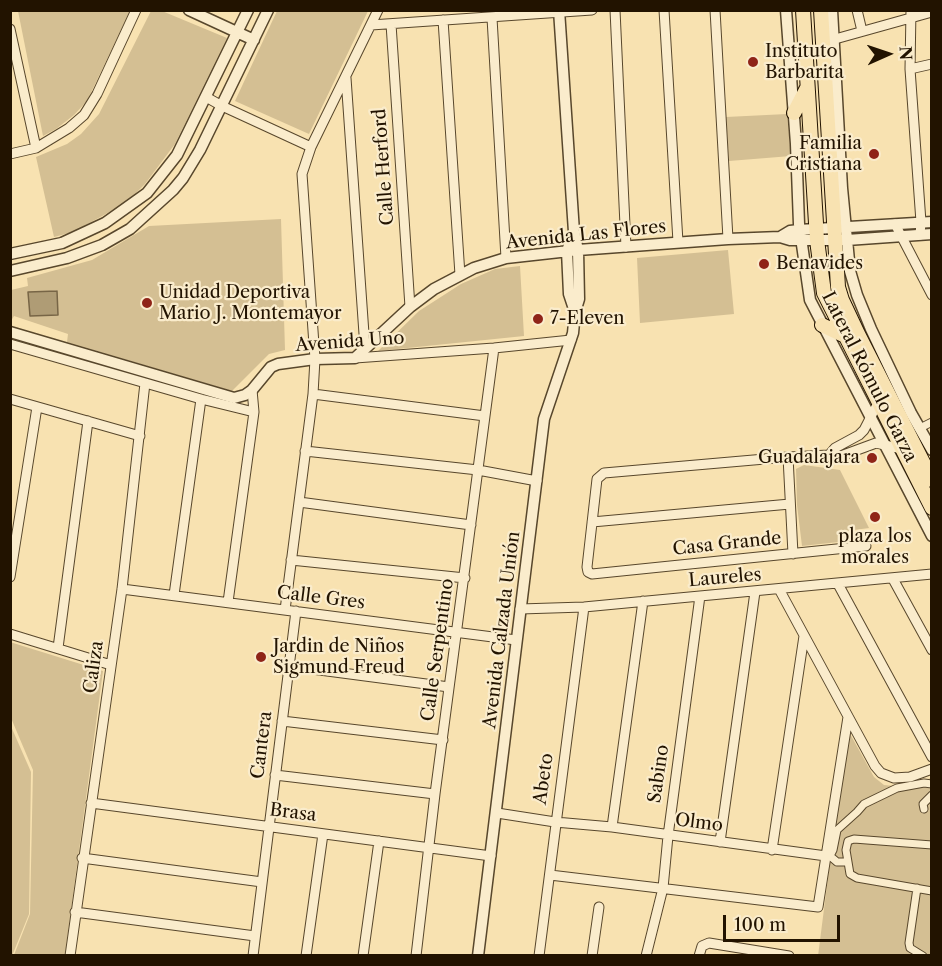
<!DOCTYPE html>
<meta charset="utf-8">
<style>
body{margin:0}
#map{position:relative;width:942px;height:966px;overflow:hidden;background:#f8e2b1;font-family:"Libre Caslon Text",serif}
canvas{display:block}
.frame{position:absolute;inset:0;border:12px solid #221300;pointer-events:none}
.north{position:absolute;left:858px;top:24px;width:60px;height:60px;-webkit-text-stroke:4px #faeccc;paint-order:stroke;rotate:87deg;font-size:16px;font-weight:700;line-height:24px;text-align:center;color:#221300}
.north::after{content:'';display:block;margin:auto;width:21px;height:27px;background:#221300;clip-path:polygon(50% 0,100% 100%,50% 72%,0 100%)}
.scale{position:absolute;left:723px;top:915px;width:117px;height:27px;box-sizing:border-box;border:3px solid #221300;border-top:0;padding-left:8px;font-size:18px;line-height:21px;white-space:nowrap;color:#221300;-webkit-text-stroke:4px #faeccc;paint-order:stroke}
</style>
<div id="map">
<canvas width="942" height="966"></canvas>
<div class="frame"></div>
<div class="north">N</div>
<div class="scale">100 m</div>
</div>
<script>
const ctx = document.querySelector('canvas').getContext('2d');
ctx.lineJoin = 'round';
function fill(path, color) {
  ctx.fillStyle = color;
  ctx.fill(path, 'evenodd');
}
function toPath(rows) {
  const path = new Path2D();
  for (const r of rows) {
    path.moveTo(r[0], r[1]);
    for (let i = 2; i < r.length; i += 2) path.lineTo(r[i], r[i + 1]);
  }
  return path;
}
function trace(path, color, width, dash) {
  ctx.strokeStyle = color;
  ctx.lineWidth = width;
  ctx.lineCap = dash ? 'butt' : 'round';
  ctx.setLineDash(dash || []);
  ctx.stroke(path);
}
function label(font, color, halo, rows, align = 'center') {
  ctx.font = font + ' "Libre Caslon Text",serif';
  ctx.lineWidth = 4.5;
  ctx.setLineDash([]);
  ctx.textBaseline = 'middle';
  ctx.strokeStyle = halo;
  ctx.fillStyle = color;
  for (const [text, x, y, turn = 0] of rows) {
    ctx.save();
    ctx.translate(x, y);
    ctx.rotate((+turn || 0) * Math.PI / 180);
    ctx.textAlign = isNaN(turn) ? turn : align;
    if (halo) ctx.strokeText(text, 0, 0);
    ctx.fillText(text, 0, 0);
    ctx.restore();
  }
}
const green = toPath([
 [18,11,130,11,87,101,74,115,56,129,43,136],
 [151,11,162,11,227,38,175,144,145,184,128,201,104,215,73,232,54,237,36,157,67,144,81,134,99,114],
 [277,11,368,11,309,134,235,101],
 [787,114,791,156,729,161,726,117],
 [281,219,285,350,269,354,232,391,67,342,68,334,14,316,11,321,11,290,28,286,27,278,92,260,149,226],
 [728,250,734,314,640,323,637,258],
 [520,266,524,336,378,351,419,311,461,284,495,269],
 [804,465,840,470,869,528,854,530,848,541,802,546,797,505,796,469],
 [10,642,103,671,65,955,14,955,30,914,33,770,11,718],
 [10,724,31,772,29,914,12,956,10,955],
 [849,732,874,777,884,785,904,787,931,778,931,955,818,956,846,737]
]);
const water = toPath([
 [57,291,58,315,30,316,28,292,57,291]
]);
const pedestrian = toPath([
 [920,428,932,422],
 [924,809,923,804,932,795],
 [932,845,854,839,848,841,846,850,850,874,857,878,932,891],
 [826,856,830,856,833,850,837,830,857,812,864,804,897,788,924,783,932,784],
 [830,856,837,862,848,862],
 [917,888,909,943,910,948,923,956]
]);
const minor = toPath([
 [615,10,626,247],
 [664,10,678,242],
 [715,10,728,239],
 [857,10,862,31],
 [911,10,910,69,921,222,920,235],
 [492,18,506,258],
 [443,20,460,275],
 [391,24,410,307],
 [371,25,592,10],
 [10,29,36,148],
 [828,41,932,12],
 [910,69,932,64],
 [346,78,365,348],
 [206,97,222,106,311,147],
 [10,154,36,148,69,128,84,115,97,94,136,10],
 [895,224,932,295],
 [10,344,201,399,254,412],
 [355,358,494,348,571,340],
 [313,394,485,416],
 [10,399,140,436],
 [305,451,478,470,537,481],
 [829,455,835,448,859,435,864,430,878,403],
 [788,457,793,554],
 [299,502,471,525],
 [592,522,790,504],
 [866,546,592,574,588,572,587,567,597,479,604,473,788,457,829,455,838,457,876,443,902,449],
 [291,560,465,578],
 [10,577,37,407],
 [893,579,932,650],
 [838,584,932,757],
 [122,589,516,640],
 [779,589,875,766,881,773,894,778,910,777,932,769],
 [174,595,201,399],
 [228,602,254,412,252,390],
 [520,609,584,607,932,574],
 [285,610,313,394,315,359,302,174,311,147,378,10],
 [10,634,111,665],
 [58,648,88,421],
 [289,666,449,687],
 [282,721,443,740],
 [275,775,435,794],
 [91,803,491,856],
 [497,813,555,822,612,827,826,856],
 [612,827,643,601],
 [720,842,755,592],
 [772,850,804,636],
 [82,858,262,882],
 [550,875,818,907,848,717],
 [75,912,255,936],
 [70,956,122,589,145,383],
 [253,956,296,611],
 [306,956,323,834],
 [363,956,379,841],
 [416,956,435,794,494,348],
 [539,956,584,607],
 [592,956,599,907],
 [646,956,663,888,668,836,700,596],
 [699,956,702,946,709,943,789,956]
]);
const tertiary = toPath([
 [189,10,254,40],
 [786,10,796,144,799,224,810,300,932,536],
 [832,10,842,188,850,271,857,295,871,329,911,413,932,450],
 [780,237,790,231,799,230,932,222],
 [569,245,567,251,569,294,575,312],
 [10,254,62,243,105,223,147,193,177,155,248,10],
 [10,271,67,258,102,245,130,229,173,190,183,178,200,150,268,10],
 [10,332,234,398,245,395,252,390,271,367,278,364,315,359,355,358,410,307,434,289,474,268,506,258,578,250,728,239,780,237,790,240,847,240,932,234],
 [478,956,544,419,573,333,575,312,579,299,578,250,574,232,559,10]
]);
const primary = toPath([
 [803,10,817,240,824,293,932,508],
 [821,10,838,287,842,300,858,334,932,480],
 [794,113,807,88],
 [822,325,843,335]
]);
const markers = [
 [753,62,6,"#8f2418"],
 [874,154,6,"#8f2418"],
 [764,264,6,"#8f2418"],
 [147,303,6,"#8f2418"],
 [538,319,6,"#8f2418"],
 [872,458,6,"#8f2418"],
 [875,517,6,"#8f2418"],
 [261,657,6,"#8f2418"]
];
const poiNames = [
 ["Instituto",765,52],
 ["Barbarita",765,73],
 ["Familia",862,144,"right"],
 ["Cristiana",862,165,"right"],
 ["Benavides",776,264],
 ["Unidad Deportiva",159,293],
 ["Mario J. Montemayor",159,314],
 ["7-Eleven",550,319],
 ["Guadalajara",860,458,"right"],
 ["plaza los",875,537,"center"],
 ["morales",875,558,"center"],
 ["Jardin de Niños",273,647],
 ["Sigmund Freud",273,668]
];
const streetNames = [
 ["Calle Herford",384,167,-94],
 ["Avenida Las Flores",586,235,-6],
 ["Avenida Uno",350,342,-4],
 ["Lateral Rómulo Garza",869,377,63],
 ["Casa Grande",727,544,-6],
 ["Laureles",725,578,-5],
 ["Calle Gres",321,598,7],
 ["Avenida Calzada Unión",502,630,-83],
 ["Calle Serpentino",438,650,-82],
 ["Caliza",94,667,-82],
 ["Cantera",262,745,-83],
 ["Sabino",659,774,-82],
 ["Abeto",544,779,-82],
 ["Brasa",293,813,7],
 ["Olmo",699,823,7]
];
fill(green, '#d4bf93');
fill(water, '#af9c75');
trace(water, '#776546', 1.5);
trace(pedestrian, '#58472c', 9);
trace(minor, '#58472c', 11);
trace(tertiary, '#58472c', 13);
trace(primary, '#221300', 16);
trace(pedestrian, '#faeccc', 7);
trace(minor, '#faeccc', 9);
trace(tertiary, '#faeccc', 10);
trace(primary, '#f8e2b1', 14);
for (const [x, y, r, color] of markers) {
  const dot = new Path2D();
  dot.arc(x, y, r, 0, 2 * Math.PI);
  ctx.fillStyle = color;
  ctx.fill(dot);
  trace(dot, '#faeccc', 2);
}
label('18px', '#221300', '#faeccc', poiNames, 'left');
label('18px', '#221300', '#faeccc', streetNames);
</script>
